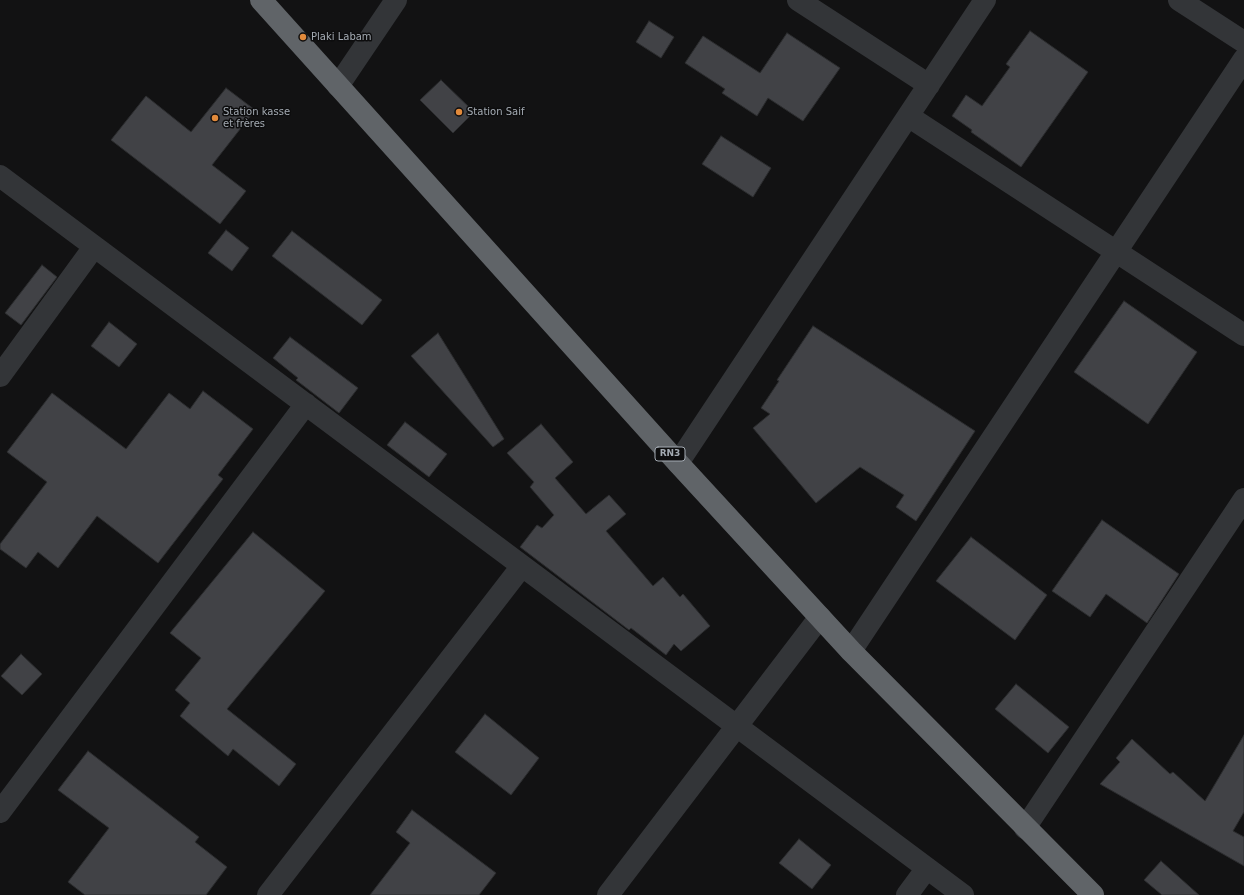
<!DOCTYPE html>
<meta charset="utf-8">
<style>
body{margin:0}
canvas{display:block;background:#121213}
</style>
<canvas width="1244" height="895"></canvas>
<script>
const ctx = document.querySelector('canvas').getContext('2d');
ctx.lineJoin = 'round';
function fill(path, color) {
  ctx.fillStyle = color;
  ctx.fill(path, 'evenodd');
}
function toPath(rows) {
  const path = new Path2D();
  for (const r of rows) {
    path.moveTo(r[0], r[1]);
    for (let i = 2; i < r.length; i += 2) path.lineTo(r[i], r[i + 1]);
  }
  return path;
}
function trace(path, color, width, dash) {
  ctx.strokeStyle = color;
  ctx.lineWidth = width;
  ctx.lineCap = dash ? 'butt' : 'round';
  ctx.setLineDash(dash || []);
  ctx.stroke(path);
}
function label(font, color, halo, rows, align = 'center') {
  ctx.font = font + ' "DejaVu Sans",sans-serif';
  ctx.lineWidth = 3;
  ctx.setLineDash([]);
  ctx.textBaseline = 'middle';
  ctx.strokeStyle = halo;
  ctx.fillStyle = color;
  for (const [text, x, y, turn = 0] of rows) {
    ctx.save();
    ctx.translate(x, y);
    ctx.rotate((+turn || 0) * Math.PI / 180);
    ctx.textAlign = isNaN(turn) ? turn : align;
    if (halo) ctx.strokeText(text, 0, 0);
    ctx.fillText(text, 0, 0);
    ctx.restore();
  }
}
const building = toPath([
 [649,21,674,37,661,58,636,42,649,21],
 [1030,31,1088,72,1021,167,971,132,972,130,952,116,966,95,982,106,1010,67,1006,64,1030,31],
 [787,33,840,68,803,121,768,98,757,116,722,93,725,89,685,63,703,36,760,73,787,33],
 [441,80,474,112,453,133,420,100,441,80],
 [226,88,255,110,212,165,246,191,220,224,111,140,146,96,191,132,226,88],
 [721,136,771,168,753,197,702,164,721,136],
 [226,230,249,248,232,271,208,253,226,230],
 [292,231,382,300,362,325,272,256,292,231],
 [42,265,57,277,21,325,5,313,42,265],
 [1124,301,1197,352,1148,424,1074,372,1124,301],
 [109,322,137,344,119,367,91,346,109,322],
 [813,326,975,431,916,521,896,507,904,495,860,467,816,503,753,428,770,414,761,408,779,381,777,380,813,326],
 [438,333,504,439,493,447,411,356,438,333],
 [290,337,358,388,339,413,296,380,298,378,273,358,290,337],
 [203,391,253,429,218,475,223,479,158,563,97,516,58,568,38,552,26,568,0,549,0,544,47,482,7,452,52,393,126,449,169,393,190,409,203,391],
 [405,422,447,454,429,477,387,445,405,422],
 [541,424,573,462,555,478,586,514,609,495,626,514,606,531,653,586,663,577,680,597,683,594,710,626,681,651,674,644,666,655,631,628,629,630,520,547,537,525,542,528,554,515,530,487,534,482,507,453,541,424],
 [1102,520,1179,574,1147,623,1106,594,1090,617,1052,591,1102,520],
 [253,532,325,591,227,709,296,764,279,786,233,749,228,756,180,716,190,703,175,690,201,658,170,633,253,532],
 [971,537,1047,595,1015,640,936,581,971,537],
 [21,654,42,674,22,695,1,676,21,654],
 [1016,684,1069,727,1048,753,995,709,1016,684],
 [485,714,539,758,511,795,455,752,485,714],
 [1244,735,1244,812,1233,831,1244,837,1244,866,1100,784,1120,762,1116,758,1132,739,1170,774,1173,772,1205,801,1244,735],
 [88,751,199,837,195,842,227,867,206,895,85,895,68,882,109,828,58,790,88,751],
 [412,810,496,873,479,895,370,895,410,843,396,832,412,810],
 [799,839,831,865,812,889,779,863,799,839],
 [1161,861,1199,895,1162,895,1144,880,1161,861]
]);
const minor = toPath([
 [798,0,929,85],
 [1179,0,1244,42],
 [338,86,396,0],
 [908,116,1244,335],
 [0,176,963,895],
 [0,376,94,247],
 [678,463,985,0],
 [851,651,1244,59],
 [0,812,306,404],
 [1025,828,1244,499],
 [268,895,522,566],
 [608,895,820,617],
 [907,895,927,868]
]);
const highway = toPath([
 [261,0,678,463,851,651,1093,895]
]);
const markers = [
 [303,37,4,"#e28a3b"],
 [459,112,4,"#e28a3b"],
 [215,118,4,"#e28a3b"]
];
const shields = [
 [670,454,30]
];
const shieldNames = [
 ["RN3",670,454]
];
const poiNames = [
 ["Plaki Labam",311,37],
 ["Station kasse",223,112],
 ["et frères",223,124],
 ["Station Saif",467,112]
];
fill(building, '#414246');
trace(building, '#2c2d2f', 1);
trace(minor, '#333538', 22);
trace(highway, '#606468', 22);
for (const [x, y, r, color] of markers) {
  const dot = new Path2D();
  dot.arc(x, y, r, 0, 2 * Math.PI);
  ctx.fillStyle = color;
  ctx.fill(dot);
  trace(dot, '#0d0d0e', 1.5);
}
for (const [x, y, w] of shields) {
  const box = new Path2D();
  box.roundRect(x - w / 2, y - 7, w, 14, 3);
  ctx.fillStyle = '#0d0d0e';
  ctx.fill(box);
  trace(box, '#a4abb3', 1);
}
label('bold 9px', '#a4abb3', null, shieldNames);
label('10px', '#a4abb3', '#0d0d0e', poiNames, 'left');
</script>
